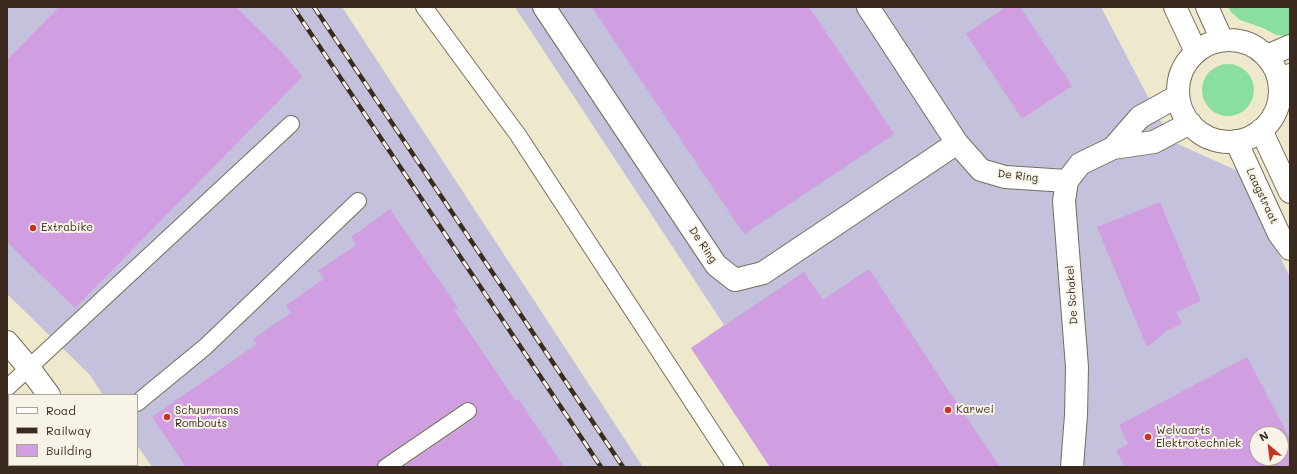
<!DOCTYPE html>
<style>
body{margin:0}
#map{position:relative;width:1297px;height:474px;overflow:hidden;background:#eee8cd;font-family:Mali,sans-serif}
canvas{display:block}
.frame{position:absolute;inset:0;border:8px solid #3b2a1e;pointer-events:none}
.legend{position:absolute;left:8px;top:394px;width:130px;height:72px;box-sizing:border-box;background:#f7f3e8;border:1px solid #aca397;margin:0;padding:5px 7px;list-style:none;font-size:12px;color:#3b2a1e}
.legend li{display:flex;align-items:center;gap:8px;height:20px}
.legend b{width:20px;border:1px solid #aca397}
.north{position:absolute;left:1249px;top:426px;width:40px;height:40px;box-sizing:border-box;background:#f7f3e8;border:1px solid #aca397;border-radius:50%;rotate:332deg;font-size:11px;font-weight:700;line-height:16px;text-align:center;color:#3b2a1e}
.north::after{content:'';display:block;margin:auto;width:14px;height:18px;background:#c8321e;clip-path:polygon(50% 0,100% 100%,50% 72%,0 100%)}
</style>
<div id="map">
<canvas width="1297" height="474"></canvas>
<div class="frame"></div>
<ul class="legend">
<li><b style="height:5px;background:#fff"></b>Road</li>
<li><b style="height:5px;background:#3b2a1e"></b>Railway</li>
<li><b style="height:11px;background:#d09ee1"></b>Building</li>
</ul>
<div class="north">N</div>
</div>
<script>
const ctx = document.querySelector('canvas').getContext('2d');
ctx.lineJoin = 'round';
function fill(path, color) {
  ctx.fillStyle = color;
  ctx.fill(path, 'evenodd');
}
function toPath(rows) {
  const path = new Path2D();
  for (const r of rows) {
    if (r.length === 3) {
      path.moveTo(r[0] + r[2], r[1]);
      path.arc(r[0], r[1], r[2], 0, 2 * Math.PI);
      continue;
    }
    path.moveTo(r[0], r[1]);
    for (let i = 2; i < r.length; i += 2) path.lineTo(r[i], r[i + 1]);
  }
  return path;
}
function trace(path, color, width, dash) {
  ctx.strokeStyle = color;
  ctx.lineWidth = width;
  ctx.lineCap = dash ? 'butt' : 'round';
  ctx.setLineDash(dash || []);
  ctx.stroke(path);
}
function label(font, color, halo, rows, align = 'center') {
  ctx.font = font + ' Mali,sans-serif';
  ctx.lineWidth = 4;
  ctx.setLineDash([]);
  ctx.textBaseline = 'middle';
  ctx.strokeStyle = halo;
  ctx.fillStyle = color;
  for (const [text, x, y, turn = 0] of rows) {
    ctx.save();
    ctx.translate(x, y);
    ctx.rotate((+turn || 0) * Math.PI / 180);
    ctx.textAlign = isNaN(turn) ? turn : align;
    if (halo) ctx.strokeText(text, 0, 0);
    ctx.fillText(text, 0, 0);
    ctx.restore();
  }
}
const industrial = toPath([
 [7,7,342,7,643,467,152,467,137,445,137,395,103,395,90,375,7,294],
 [515,7,1101,7,1171,141,1238,171,1290,277,1290,467,770,467,691,348,724,325],
 [1257,434,1281,434,1281,458,1257,458],
 [7,409,9,411,9,465,54,465,55,467,7,467]
]);
const green = toPath([
 [1228,7,1290,7,1290,35,1287,36,1276,35,1263,28,1240,20,1231,12],
 [1228,90,26]
]);
const building = toPath([
 [59,7,236,7,284,54,302,77,75,308,7,242,7,60],
 [592,7,809,7,894,134,744,234],
 [1006,7,1020,7,1072,86,1022,119,966,34],
 [1160,202,1201,301,1176,312,1182,324,1168,330,1147,347,1097,227],
 [390,209,458,308,454,310,516,401,518,399,564,467,403,467,474,419,476,415,477,411,476,406,472,403,468,402,463,403,381,459,378,463,377,467,186,467,152,417,257,344,253,339,291,313,286,305,324,279,318,271,356,245,351,237],
 [869,269,941,379,1000,467,770,467,691,348,804,272,823,300],
 [1247,357,1290,439,1290,467,1125,467,1116,451,1128,444,1119,425],
 [1257,434,1281,434,1281,458,1257,458]
]);
const lane = toPath([
 [424,7,518,135,735,467],
 [7,388,291,124],
 [137,403,205,347,358,201],
 [386,467,468,411]
]);
const street = toPath([
 [544,7,716,265,735,280,763,273,957,143],
 [868,7,957,143,981,170,1005,177,1067,181],
 [1267,56,1290,46],
 [1279,79,1290,75],
 [1113,148,1140,117,1178,96],
 [7,342,29,368,49,395],
 [100,465,101,467],
 [1072,467,1076,415,1077,367,1064,201,1067,181,1080,164,1113,148,1154,142,1190,123]
]);
const secondary = toPath([
 [1175,7,1196,52],
 [1207,7,1222,40],
 [1229,91,51],
 [1261,130,1290,192],
 [1236,141,1279,234,1290,249]
]);
const rail = toPath([
 [293,7,601,467],
 [314,7,623,467]
]);
const markers = [
 [33,228,4,"#c8321e"],
 [948,410,4,"#c8321e"],
 [167,417,4,"#c8321e"],
 [1148,437,4,"#c8321e"]
];
const streetNames = [
 ["De Ring",1018,176,7],
 ["Laagstraat",1262,196,65],
 ["De Ring",703,245,56],
 ["De Schakel",1072,295,-94]
];
const poiNames = [
 ["Extrabike",41,228],
 ["Karwei",956,410],
 ["Schuurmans",175,411],
 ["Rombouts",175,424],
 ["Welvaarts",1156,431],
 ["Elektrotechniek",1156,444]
];
fill(industrial, '#c3c1db');
fill(green, '#8adea0');
fill(building, '#d09ee1');
trace(lane, '#7a6c5b', 18);
trace(street, '#7a6c5b', 24);
trace(secondary, '#7a6c5b', 24);
trace(lane, '#fff', 16);
trace(street, '#fff', 22);
trace(secondary, '#fff', 22);
trace(rail, '#3b2a1e', 4.5);
trace(rail, '#f7f3e8', 3, [9]);
for (const [x, y, r, color] of markers) {
  const dot = new Path2D();
  dot.arc(x, y, r, 0, 2 * Math.PI);
  ctx.fillStyle = color;
  ctx.fill(dot);
  trace(dot, '#f7f3e8', 1.5);
}
label('11px', '#3b2a1e', '#f7f3e8', streetNames);
label('11px', '#3b2a1e', '#f7f3e8', poiNames, 'left');
</script>
